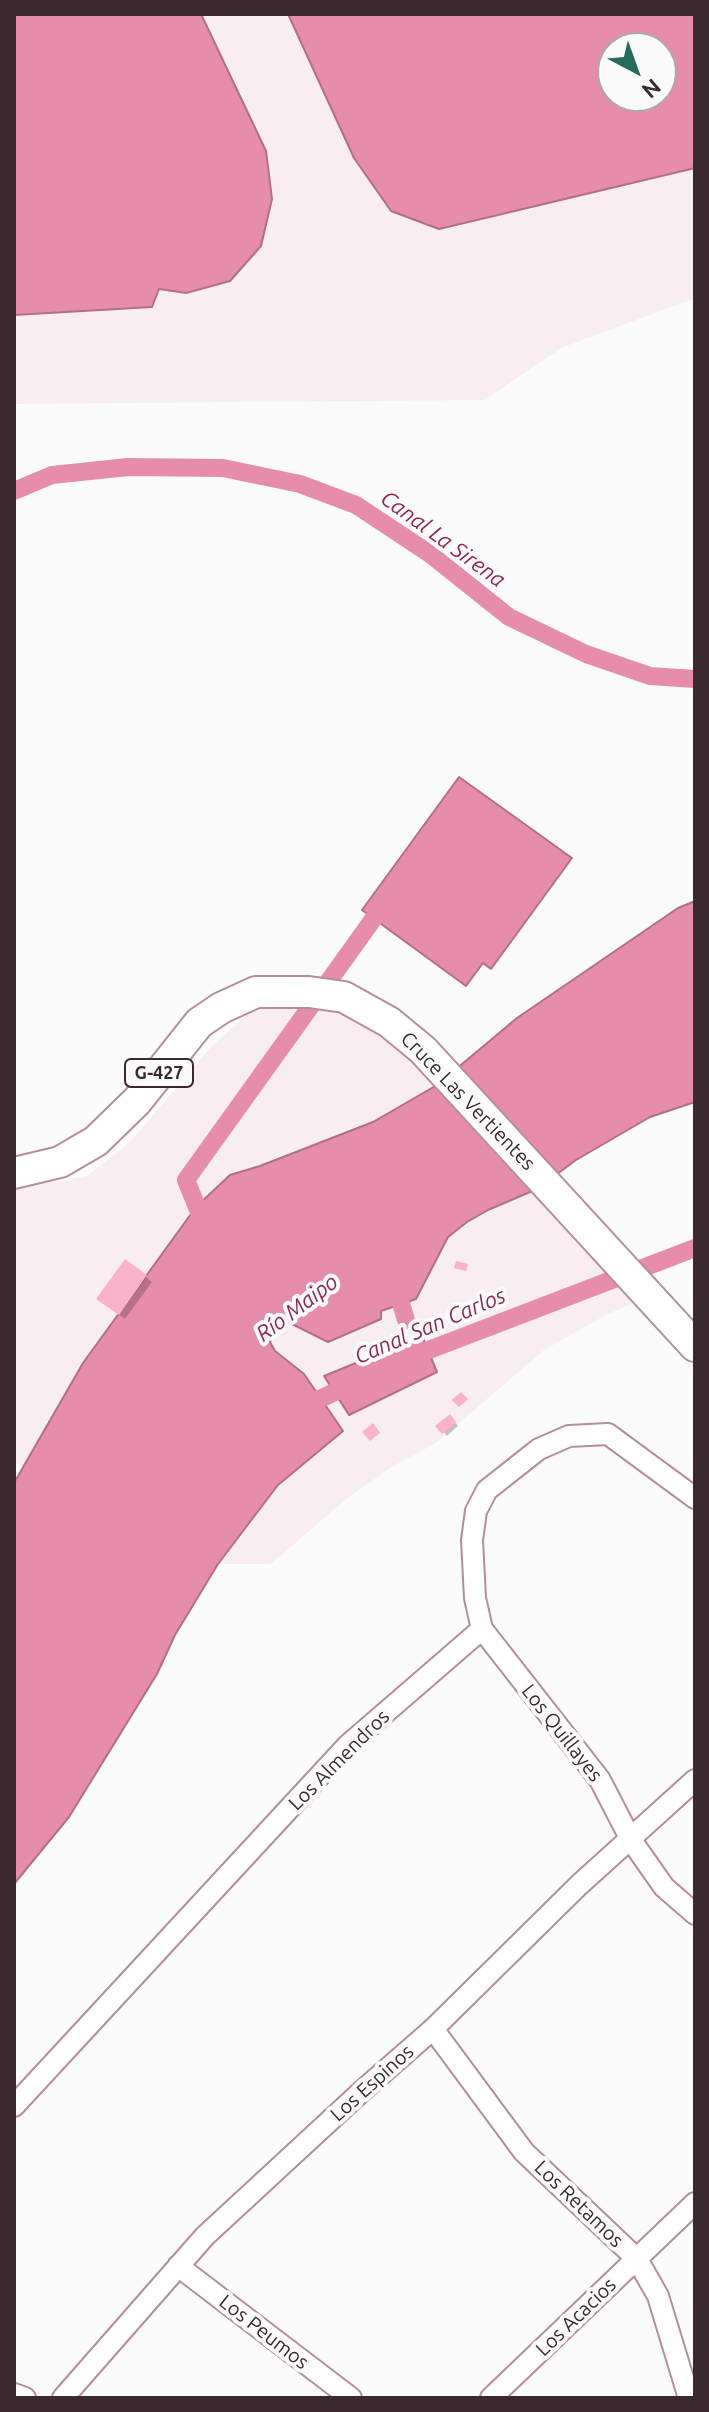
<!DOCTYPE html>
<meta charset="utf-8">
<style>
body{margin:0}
#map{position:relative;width:709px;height:2412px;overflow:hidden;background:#fbfbfb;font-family:Ubuntu,sans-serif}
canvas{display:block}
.frame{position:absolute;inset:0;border:16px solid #3a2a2f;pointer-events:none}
.north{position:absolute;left:597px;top:32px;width:80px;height:80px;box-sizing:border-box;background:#fbfbfb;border:2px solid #aea7a9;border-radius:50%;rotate:139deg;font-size:22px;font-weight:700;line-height:32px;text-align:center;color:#3a2a2f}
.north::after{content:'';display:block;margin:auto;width:28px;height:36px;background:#266b5d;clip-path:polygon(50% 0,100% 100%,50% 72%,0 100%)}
</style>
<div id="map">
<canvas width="709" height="2412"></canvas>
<div class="frame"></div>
<div class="north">N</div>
</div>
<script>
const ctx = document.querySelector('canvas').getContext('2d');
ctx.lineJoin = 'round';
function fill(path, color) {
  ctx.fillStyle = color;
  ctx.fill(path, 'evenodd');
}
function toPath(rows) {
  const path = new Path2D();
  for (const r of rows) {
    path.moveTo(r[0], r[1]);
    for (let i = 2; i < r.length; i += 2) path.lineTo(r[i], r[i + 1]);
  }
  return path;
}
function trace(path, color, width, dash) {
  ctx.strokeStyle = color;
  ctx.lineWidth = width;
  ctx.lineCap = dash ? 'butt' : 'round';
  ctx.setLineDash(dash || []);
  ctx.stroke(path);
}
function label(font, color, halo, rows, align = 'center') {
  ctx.font = font + ' Ubuntu,sans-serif';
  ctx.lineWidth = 8;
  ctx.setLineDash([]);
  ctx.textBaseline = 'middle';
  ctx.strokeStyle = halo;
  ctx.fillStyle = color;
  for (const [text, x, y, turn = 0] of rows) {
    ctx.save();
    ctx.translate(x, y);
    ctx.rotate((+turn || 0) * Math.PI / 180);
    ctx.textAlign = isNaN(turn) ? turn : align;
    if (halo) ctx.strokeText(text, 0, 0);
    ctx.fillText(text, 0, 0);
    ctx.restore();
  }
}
const built = toPath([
 [14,14,695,14,695,298,561,348,485,400,14,404],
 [613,48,661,48,661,96,613,96],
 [301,1000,379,1024,640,1300,606,1315,544,1350,436,1443,393,1466,345,1500,271,1564,218,1564,14,1462,14,1187,37,1185,87,1176,130,1142,211,1047,255,1008]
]);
const water = toPath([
 [14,14,201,14,266,151,272,199,261,246,230,281,186,293,159,289,152,307,14,315,14,14],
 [288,14,695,14,695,168,439,229,391,211,354,158,288,14],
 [613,48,661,48,661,96,613,96,613,48],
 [459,777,572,858,491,969,483,963,466,986,362,910,459,777],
 [695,901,695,1102,650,1117,576,1160,537,1189,488,1210,467,1222,448,1237,416,1299,381,1311,381,1319,328,1342,288,1322,275,1333,270,1342,275,1351,304,1374,343,1431,278,1485,218,1564,175,1635,157,1674,69,1817,14,1884,14,1483,83,1363,196,1207,230,1175,260,1166,373,1122,437,1085,517,1018,678,908,695,901],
 [422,1336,437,1372,349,1415,324,1376,422,1336]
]);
const shadow = toPath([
 [126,1262,152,1282,125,1319,105,1305],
 [488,1306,490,1309,482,1313,480,1309],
 [450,1416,458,1426,447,1436,438,1426]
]);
const canal = toPath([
 [14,491,52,475,128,467,223,468,300,484,356,505,430,554,509,617,586,654,650,676,695,679],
 [206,1229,186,1180,374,918],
 [394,1280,406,1320],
 [408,1358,695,1248],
 [297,1403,320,1399,356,1382]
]);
const building = toPath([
 [125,1259,147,1275,119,1315,96,1299],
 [456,1261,468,1264,466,1271,454,1268],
 [461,1392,468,1399,459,1407,452,1400],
 [450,1414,456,1422,442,1434,435,1426],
 [373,1423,380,1433,370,1441,362,1432]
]);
const minor = toPath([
 [695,1498,608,1434,569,1436,539,1449,487,1490,476,1511,472,1540,475,1598,482,1629,600,1780,631,1840,664,1887,695,1914],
 [433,2029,524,2152,637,2259,658,2296,689,2398],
 [14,2106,348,1745,482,1629],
 [178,2266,351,2398],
 [14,2394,25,2398],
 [63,2398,205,2236,362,2091,433,2029,579,1885,695,1780],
 [491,2398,695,2203]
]);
const primary = toPath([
 [14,1173,60,1162,96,1141,137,1101,199,1023,221,1008,256,992,309,992,344,997,389,1022,423,1050,695,1346]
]);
const shields = [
 [159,1073,68]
];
const shieldNames = [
 ["G-427",159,1073]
];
const streetNames = [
 ["Cruce Las Vertientes",468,1101,46],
 ["Los Quillayes",562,1733,52],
 ["Los Almendros",339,1760,-45],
 ["Los Espinos",372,2083,-42],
 ["Los Retamos",579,2204,44],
 ["Los Acacios",576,2317,-44],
 ["Los Peumos",264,2332,38]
];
const waterNames = [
 ["Canal La Sirena",443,539,36],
 ["Río Maipo",297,1308,-37],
 ["Canal San Carlos",430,1326,-23]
];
fill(built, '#f8eef1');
fill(water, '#e78dac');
trace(water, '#b36f86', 2);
fill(shadow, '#0003');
trace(canal, '#e78dac', 18);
fill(building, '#fcb1ca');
trace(minor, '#b58e9a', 24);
trace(primary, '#b58e9a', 34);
trace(minor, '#fff', 20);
trace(primary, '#fff', 30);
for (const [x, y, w] of shields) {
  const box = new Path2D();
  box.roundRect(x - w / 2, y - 14, w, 28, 6);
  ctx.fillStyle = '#fbfbfb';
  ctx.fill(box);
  trace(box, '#3a2a2f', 2);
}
label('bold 18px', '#3a2a2f', null, shieldNames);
label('20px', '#3a2a2f', '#fbfbfb', streetNames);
label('italic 22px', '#8e2654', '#fbfbfb', waterNames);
</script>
